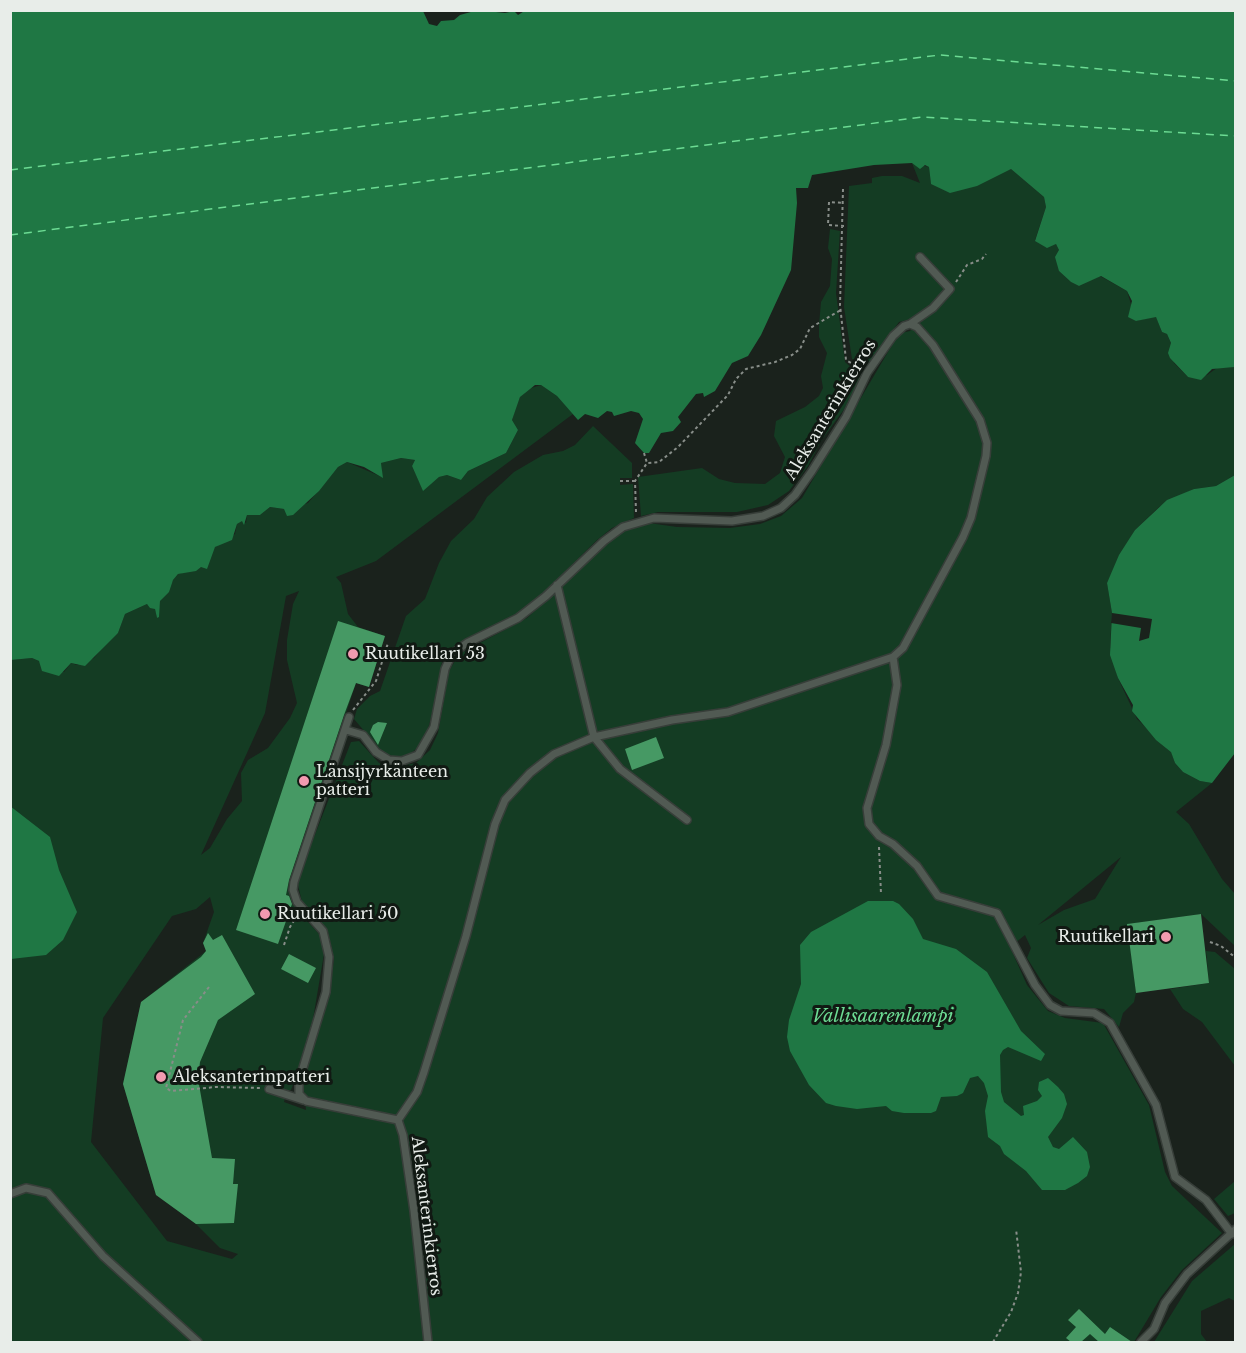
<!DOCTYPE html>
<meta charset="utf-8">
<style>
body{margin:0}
#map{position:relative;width:1246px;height:1353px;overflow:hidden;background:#1a221c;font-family:"Libre Baskerville",serif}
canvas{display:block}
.frame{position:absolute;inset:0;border:12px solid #e8ede9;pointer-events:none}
</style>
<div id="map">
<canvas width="1246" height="1353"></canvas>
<div class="frame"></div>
</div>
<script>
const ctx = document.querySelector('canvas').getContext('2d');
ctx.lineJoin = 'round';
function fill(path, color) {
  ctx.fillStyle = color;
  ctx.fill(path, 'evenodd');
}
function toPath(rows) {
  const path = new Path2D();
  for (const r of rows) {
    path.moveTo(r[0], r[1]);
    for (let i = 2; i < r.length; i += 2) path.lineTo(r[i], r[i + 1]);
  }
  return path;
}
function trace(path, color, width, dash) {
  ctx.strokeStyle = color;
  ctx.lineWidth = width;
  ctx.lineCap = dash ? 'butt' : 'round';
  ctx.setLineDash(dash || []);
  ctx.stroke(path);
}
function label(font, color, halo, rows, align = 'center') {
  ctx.font = font + ' "Libre Baskerville",serif';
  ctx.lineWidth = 6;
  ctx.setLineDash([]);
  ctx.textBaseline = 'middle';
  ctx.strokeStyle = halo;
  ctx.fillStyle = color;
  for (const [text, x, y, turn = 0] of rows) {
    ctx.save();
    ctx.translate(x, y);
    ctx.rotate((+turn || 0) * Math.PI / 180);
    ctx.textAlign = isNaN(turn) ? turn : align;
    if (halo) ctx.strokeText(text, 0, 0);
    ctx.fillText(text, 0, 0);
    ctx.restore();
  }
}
const green = toPath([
 [912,163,929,167,931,184,1011,169,1044,197,1046,207,1035,240,1046,247,1056,244,1059,250,1059,271,1071,282,1079,286,1100,276,1127,291,1136,321,1156,316,1162,332,1167,334,1171,343,1174,363,1188,377,1207,375,1217,368,1235,367,1235,475,1216,486,1194,489,1159,507,1135,530,1107,583,1112,613,1110,647,1118,678,1137,719,1171,751,1175,763,1183,772,1200,781,1212,783,1176,812,1189,824,1222,879,1235,894,1235,946,1201,914,1128,924,1136,993,1134,1002,1123,1013,1119,1027,1104,1009,1069,1006,1049,993,1027,958,1031,948,1025,935,1010,947,1027,985,1048,1011,1065,1018,1103,1023,1149,1105,1165,1172,1172,1186,1222,1233,1182,1270,1161,1297,1134,1342,11,1342,11,660,32,658,64,672,71,663,77,665,94,658,109,639,118,633,125,614,147,604,155,608,157,618,160,601,173,580,178,574,201,567,215,547,235,534,237,524,242,520,246,523,247,515,260,515,270,507,284,509,308,503,338,467,347,462,382,477,381,463,401,458,415,460,412,466,423,490,439,477,447,475,461,480,468,471,506,453,518,430,512,420,514,413,520,397,528,389,541,385,557,396,573,414,376,561,336,577,341,583,348,614,358,627,385,636,369,687,356,683,290,883,296,909,321,936,324,954,313,1019,295,1079,291,1090,287,1090,284,1102,306,1110,303,1082,329,997,334,959,328,932,302,902,298,885,302,868,351,742,359,741,379,763,392,768,416,763,430,750,438,733,449,671,459,654,527,618,606,544,626,530,649,523,677,527,730,528,760,524,781,516,802,498,895,340,901,333,910,331,918,323,911,319,899,322,867,366,852,359,844,307,849,186,872,183,872,178,882,176,902,176,920,183],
 [299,591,293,604,287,640,287,660,297,703,290,718,268,748,248,760,241,773,242,801,227,819,210,848,201,855,265,713,286,596],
 [1121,857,1095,899,1064,910,1038,925],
 [210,897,214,912,203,943,206,951,141,1002,123,1084,156,1195,196,1224,220,1248,238,1254,232,1259,167,1241,91,1142,103,1018,172,916,196,909],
 [830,229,840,231,836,293,845,362,861,376,845,408,821,441,808,466,789,491,768,505,737,512,658,512,641,516,638,477,702,468,719,479,735,483,765,484,780,473,785,457,774,436,776,421,805,407,819,396,823,388,821,376,827,353,819,337,819,325,821,302,830,286,832,259,828,248],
 [593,426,632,463,632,478,620,478,620,485,633,484,634,518,612,528,597,540,528,608,455,645,442,662,434,706,427,733,419,747,408,755,396,758,382,752,354,719,357,709,370,696,380,691,406,616,425,599,439,563,451,541,474,519,487,497,514,472,543,455,563,451,575,445],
 [1206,951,1215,952,1235,969,1235,1066,1202,1022,1183,1009,1170,989,1209,983],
 [1235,1181,1235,1213,1228,1216,1214,1199],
 [1235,1244,1235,1301,1229,1298,1201,1311,1201,1334,1207,1342,1154,1342,1192,1281]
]);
const water = toPath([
 [423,11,429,24,437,26,441,21,454,20,460,15,478,10,505,13,514,11,518,15,526,10,1235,11,1235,367,1212,369,1201,380,1188,377,1170,358,1168,353,1171,343,1167,334,1162,332,1156,317,1136,321,1128,317,1132,301,1127,291,1101,276,1079,286,1071,282,1059,271,1055,257,1059,250,1056,244,1047,248,1035,241,1046,207,1044,197,1011,169,977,186,950,193,931,184,929,167,925,165,920,169,912,163,874,165,812,175,808,188,796,188,797,203,791,270,761,335,748,356,732,363,715,391,704,397,703,393,696,394,678,417,681,422,673,431,661,433,649,453,644,453,635,443,643,419,639,413,631,411,614,416,612,412,607,411,598,418,585,414,578,420,557,396,541,385,535,385,520,397,512,420,518,430,506,453,468,471,461,480,447,475,439,477,423,491,412,466,415,460,401,458,381,463,383,478,364,467,347,462,338,467,319,491,293,515,287,516,284,509,270,507,260,515,247,515,244,525,242,521,237,524,232,540,215,547,207,569,201,567,196,571,178,574,173,580,169,592,160,601,159,617,157,618,155,609,150,608,147,604,125,614,118,633,85,666,71,663,59,676,42,671,39,661,32,658,11,660,11,11],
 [1235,475,1235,753,1212,783,1200,781,1183,772,1175,763,1171,752,1156,740,1132,711,1133,705,1118,678,1110,655,1112,613,1107,583,1119,555,1135,530,1167,500,1194,489,1216,486],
 [10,806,50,837,59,870,77,912,63,940,46,955,11,959],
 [868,901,893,901,899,904,913,919,923,939,956,949,987,972,1021,1031,1045,1054,1041,1061,1008,1047,1003,1050,1000,1055,1001,1092,1004,1102,1021,1116,1024,1115,1023,1106,1037,1101,1042,1096,1038,1090,1039,1082,1048,1078,1058,1087,1064,1094,1067,1104,1062,1118,1048,1137,1053,1147,1059,1149,1073,1137,1087,1152,1090,1167,1087,1176,1078,1183,1065,1190,1042,1190,1026,1171,1004,1154,1000,1146,988,1137,985,1111,988,1096,984,1083,978,1076,970,1078,963,1093,957,1096,941,1097,936,1111,931,1113,904,1113,892,1111,886,1106,857,1109,836,1106,826,1103,809,1085,790,1051,787,1037,789,1020,801,984,800,945,811,932]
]);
const pier = toPath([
 [1112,613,1152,619,1149,638,1139,641,1141,628,1111,623]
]);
const ferry = toPath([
 [10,170,940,55,1236,81],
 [10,235,922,117,1236,136]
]);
const building = toPath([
 [338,621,385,636,369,687,356,683,344,715,289,880,286,895,289,896,292,904,278,944,236,930],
 [378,722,387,723,378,745,370,732,373,725],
 [656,737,664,758,632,770,625,749],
 [1201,914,1209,983,1136,993,1127,924],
 [208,933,213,940,222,935,255,994,218,1020,200,1062,198,1079,212,1158,235,1159,233,1184,238,1184,234,1223,196,1224,156,1195,123,1084,141,1002,201,957,206,951,203,943],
 [289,954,316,968,308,983,281,969],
 [1079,1309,1105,1334,1110,1327,1132,1342,1099,1342,1090,1334,1081,1342,1071,1342,1066,1338,1076,1327,1068,1320]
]);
const path = toPath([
 [843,189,840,305,846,360,860,368],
 [844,226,828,225,829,202,844,203],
 [956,282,967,265,982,259,986,254],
 [644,453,647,463],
 [620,481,635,481],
 [636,512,635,481,647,463,659,462,678,447,728,395,736,379,746,369,775,362,792,355,800,349,810,328,841,310],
 [353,710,376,681,388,643],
 [879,847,881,894],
 [1210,942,1221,946,1236,958],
 [284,945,290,927,297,916],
 [209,987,183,1020,166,1088,171,1091,216,1087,260,1088],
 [993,1342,1011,1312,1018,1293,1021,1272,1016,1229]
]);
const lane = toPath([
 [910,324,933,308,950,289,920,257],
 [557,585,594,737,620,769,687,820],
 [349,717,294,882,293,890,297,902,323,931,329,957,326,992,299,1081,299,1094,306,1101,398,1120],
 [346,730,363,735,376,752,389,760,402,761,418,755,434,727,445,669,452,654,467,643,518,618,546,596,604,541,623,527,654,518,732,521,763,516,781,508,795,495,812,471,846,417,867,373,893,336,904,326,910,324,917,327,933,345,980,420,987,443,986,456,971,518,963,537,903,648,893,657,897,685,886,745,867,808,869,824,879,836,893,844,917,866,938,896,997,913,1035,985,1050,1005,1061,1011,1094,1013,1110,1023,1156,1105,1175,1177,1206,1200,1232,1234],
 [269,1089,303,1100],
 [398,1120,417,1092,424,1072,466,936,495,824,505,800,530,773,554,754,594,737,672,720,728,712,893,657],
 [398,1120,403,1135,414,1211,428,1342],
 [10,1194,26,1188,48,1193,103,1256,198,1342],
 [1141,1342,1154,1329,1165,1303,1187,1274,1236,1229]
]);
const markers = [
 [353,654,6,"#f29ab0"],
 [304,781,6,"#f29ab0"],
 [265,914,6,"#f29ab0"],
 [1166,937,6,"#f29ab0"],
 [161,1077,6,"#f29ab0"]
];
const streetNames = [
 ["Aleksanterinkierros",831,410,-59],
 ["Aleksanterinkierros",426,1216,83]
];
const poiNames = [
 ["Ruutikellari 53",365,654],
 ["Länsijyrkänteen",316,772],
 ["patteri",316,790],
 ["Ruutikellari 50",277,914],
 ["Ruutikellari",1154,937,"right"],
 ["Aleksanterinpatteri",173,1077]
];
const waterNames = [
 ["Vallisaarenlampi",883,1017]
];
fill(green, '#143c23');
fill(water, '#1f7744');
fill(pier, '#1a221c');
trace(ferry, '#6cdb93', 1.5, [8, 6]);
fill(building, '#469964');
trace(lane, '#373e39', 10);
trace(path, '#888e89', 2, [3, 3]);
trace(lane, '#515a53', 7);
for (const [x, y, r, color] of markers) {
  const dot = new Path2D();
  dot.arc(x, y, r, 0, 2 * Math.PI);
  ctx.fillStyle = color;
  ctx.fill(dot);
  trace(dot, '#111913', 2);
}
label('16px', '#e8ede9', '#111913', streetNames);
label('16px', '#e8ede9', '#111913', poiNames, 'left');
label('italic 18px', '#6cdb93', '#111913', waterNames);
</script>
